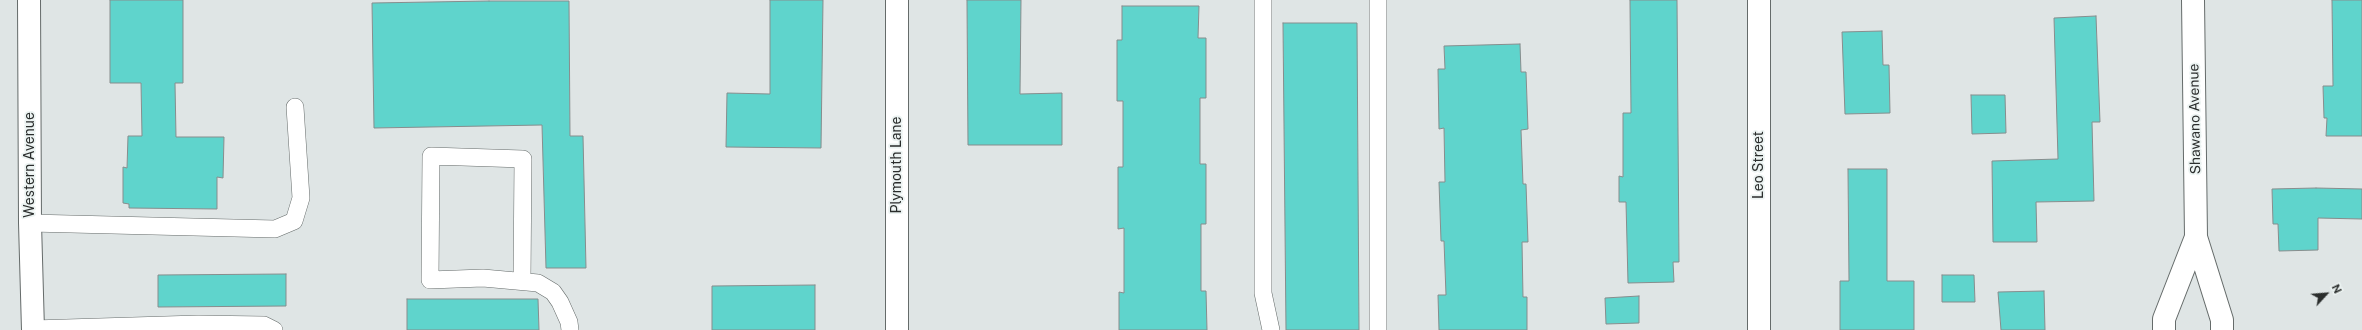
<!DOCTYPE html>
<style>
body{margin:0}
#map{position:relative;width:2362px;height:330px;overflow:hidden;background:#dfe5e5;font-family:"Public Sans",sans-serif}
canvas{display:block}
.north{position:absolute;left:2306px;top:274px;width:40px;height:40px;-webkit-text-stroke:3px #ecf3f2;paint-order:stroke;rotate:64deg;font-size:11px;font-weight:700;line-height:16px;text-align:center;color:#2a2d2c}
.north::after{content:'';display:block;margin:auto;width:14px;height:18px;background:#2a2d2c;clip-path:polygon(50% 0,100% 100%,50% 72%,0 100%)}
</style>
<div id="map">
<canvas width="2362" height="330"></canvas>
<div class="north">N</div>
</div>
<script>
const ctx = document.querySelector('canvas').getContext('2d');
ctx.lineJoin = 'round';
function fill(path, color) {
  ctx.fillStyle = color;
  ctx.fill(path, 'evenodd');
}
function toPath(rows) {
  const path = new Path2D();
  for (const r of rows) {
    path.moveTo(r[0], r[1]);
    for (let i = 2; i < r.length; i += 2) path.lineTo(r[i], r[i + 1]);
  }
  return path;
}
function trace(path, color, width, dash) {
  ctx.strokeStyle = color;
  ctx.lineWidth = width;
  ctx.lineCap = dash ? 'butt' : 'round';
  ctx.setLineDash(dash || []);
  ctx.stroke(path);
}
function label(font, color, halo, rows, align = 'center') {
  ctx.font = font + ' "Public Sans",sans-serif';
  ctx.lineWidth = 3.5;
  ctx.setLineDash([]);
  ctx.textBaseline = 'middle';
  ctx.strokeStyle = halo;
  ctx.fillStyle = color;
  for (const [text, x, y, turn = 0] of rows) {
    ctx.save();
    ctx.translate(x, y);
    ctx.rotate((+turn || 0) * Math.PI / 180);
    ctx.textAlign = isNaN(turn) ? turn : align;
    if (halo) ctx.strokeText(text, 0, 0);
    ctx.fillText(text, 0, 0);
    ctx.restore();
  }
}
const building = toPath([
 [110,0,183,0,183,83,175,83,176,137,224,137,223,178,217,177,217,209,129,208,129,204,123,203,123,167,127,168,128,136,142,136,141,83,110,83,110,0],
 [770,0,823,0,821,148,726,147,727,93,770,94,770,0],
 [967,0,1021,0,1020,94,1062,93,1062,145,968,145,967,0],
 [1630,0,1677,0,1679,262,1673,262,1674,282,1628,283,1626,202,1619,202,1619,176,1623,177,1623,113,1631,113,1630,0],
 [2332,0,2362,0,2362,136,2326,136,2327,118,2324,118,2323,86,2333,86,2332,0],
 [489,1,569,1,570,136,583,136,586,268,546,268,542,125,374,128,372,3,489,1],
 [1122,6,1199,6,1198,38,1206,38,1206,98,1200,98,1200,164,1206,164,1206,224,1201,224,1201,291,1206,291,1207,330,1119,330,1119,292,1124,293,1124,228,1118,229,1118,167,1123,167,1123,101,1117,101,1117,40,1122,40,1122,6],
 [2096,16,2100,122,2092,122,2094,201,2036,202,2037,242,1993,242,1992,161,2058,159,2054,18,2096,16],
 [1283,23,1357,23,1359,330,1286,330,1283,23],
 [1882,31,1883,65,1889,65,1890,113,1845,114,1842,32,1882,31],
 [1520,44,1521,72,1526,72,1528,129,1521,130,1523,184,1526,184,1528,242,1522,242,1523,297,1527,297,1527,330,1439,330,1438,295,1446,295,1444,241,1441,241,1439,182,1445,182,1444,128,1439,129,1438,69,1445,69,1444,46,1520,44],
 [1971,95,2005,95,2006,133,1972,134,1971,95],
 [1848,169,1887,169,1887,281,1914,281,1914,330,1840,330,1840,281,1849,281,1848,169],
 [2316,188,2362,189,2362,219,2318,218,2318,250,2279,251,2278,224,2273,224,2272,189,2316,188],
 [286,274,286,306,158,307,158,275,286,274],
 [1942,275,1974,275,1975,302,1942,302,1942,275],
 [815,285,815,330,712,330,712,286,815,285],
 [2044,291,2045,330,2001,330,1998,292,2044,291],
 [1639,296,1639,323,1606,324,1605,298,1639,296],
 [407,299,538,299,539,330,407,330,407,299]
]);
const service = toPath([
 [1263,0,1263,293,1271,330],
 [30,223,275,229,294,221,301,198,295,107],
 [522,281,523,159,431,156,430,280,483,278,538,283,553,292,560,302,569,322,570,330],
 [33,329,198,324,264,325,274,330],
 [1378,330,1378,0]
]);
const minor = toPath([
 [29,0,30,223,33,330],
 [1759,0,1759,330],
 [897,330,897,0]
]);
const primary = toPath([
 [2193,0,2196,237,2222,320,2222,330],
 [2164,330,2164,319,2196,237]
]);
const streetNames = [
 ["Shawano Avenue",2195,119,-91],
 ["Western Avenue",30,165,-90],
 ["Plymouth Lane",897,165,-90],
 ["Leo Street",1759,165,-90]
];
fill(building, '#5fd4cc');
trace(building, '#878d8d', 1);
trace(service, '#656b6a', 18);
trace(minor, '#656b6a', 24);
trace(primary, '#656b6a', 24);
trace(service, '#fff', 17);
trace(minor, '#fff', 22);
trace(primary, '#fff', 22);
label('14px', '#2a2d2c', '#ecf3f2', streetNames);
</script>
